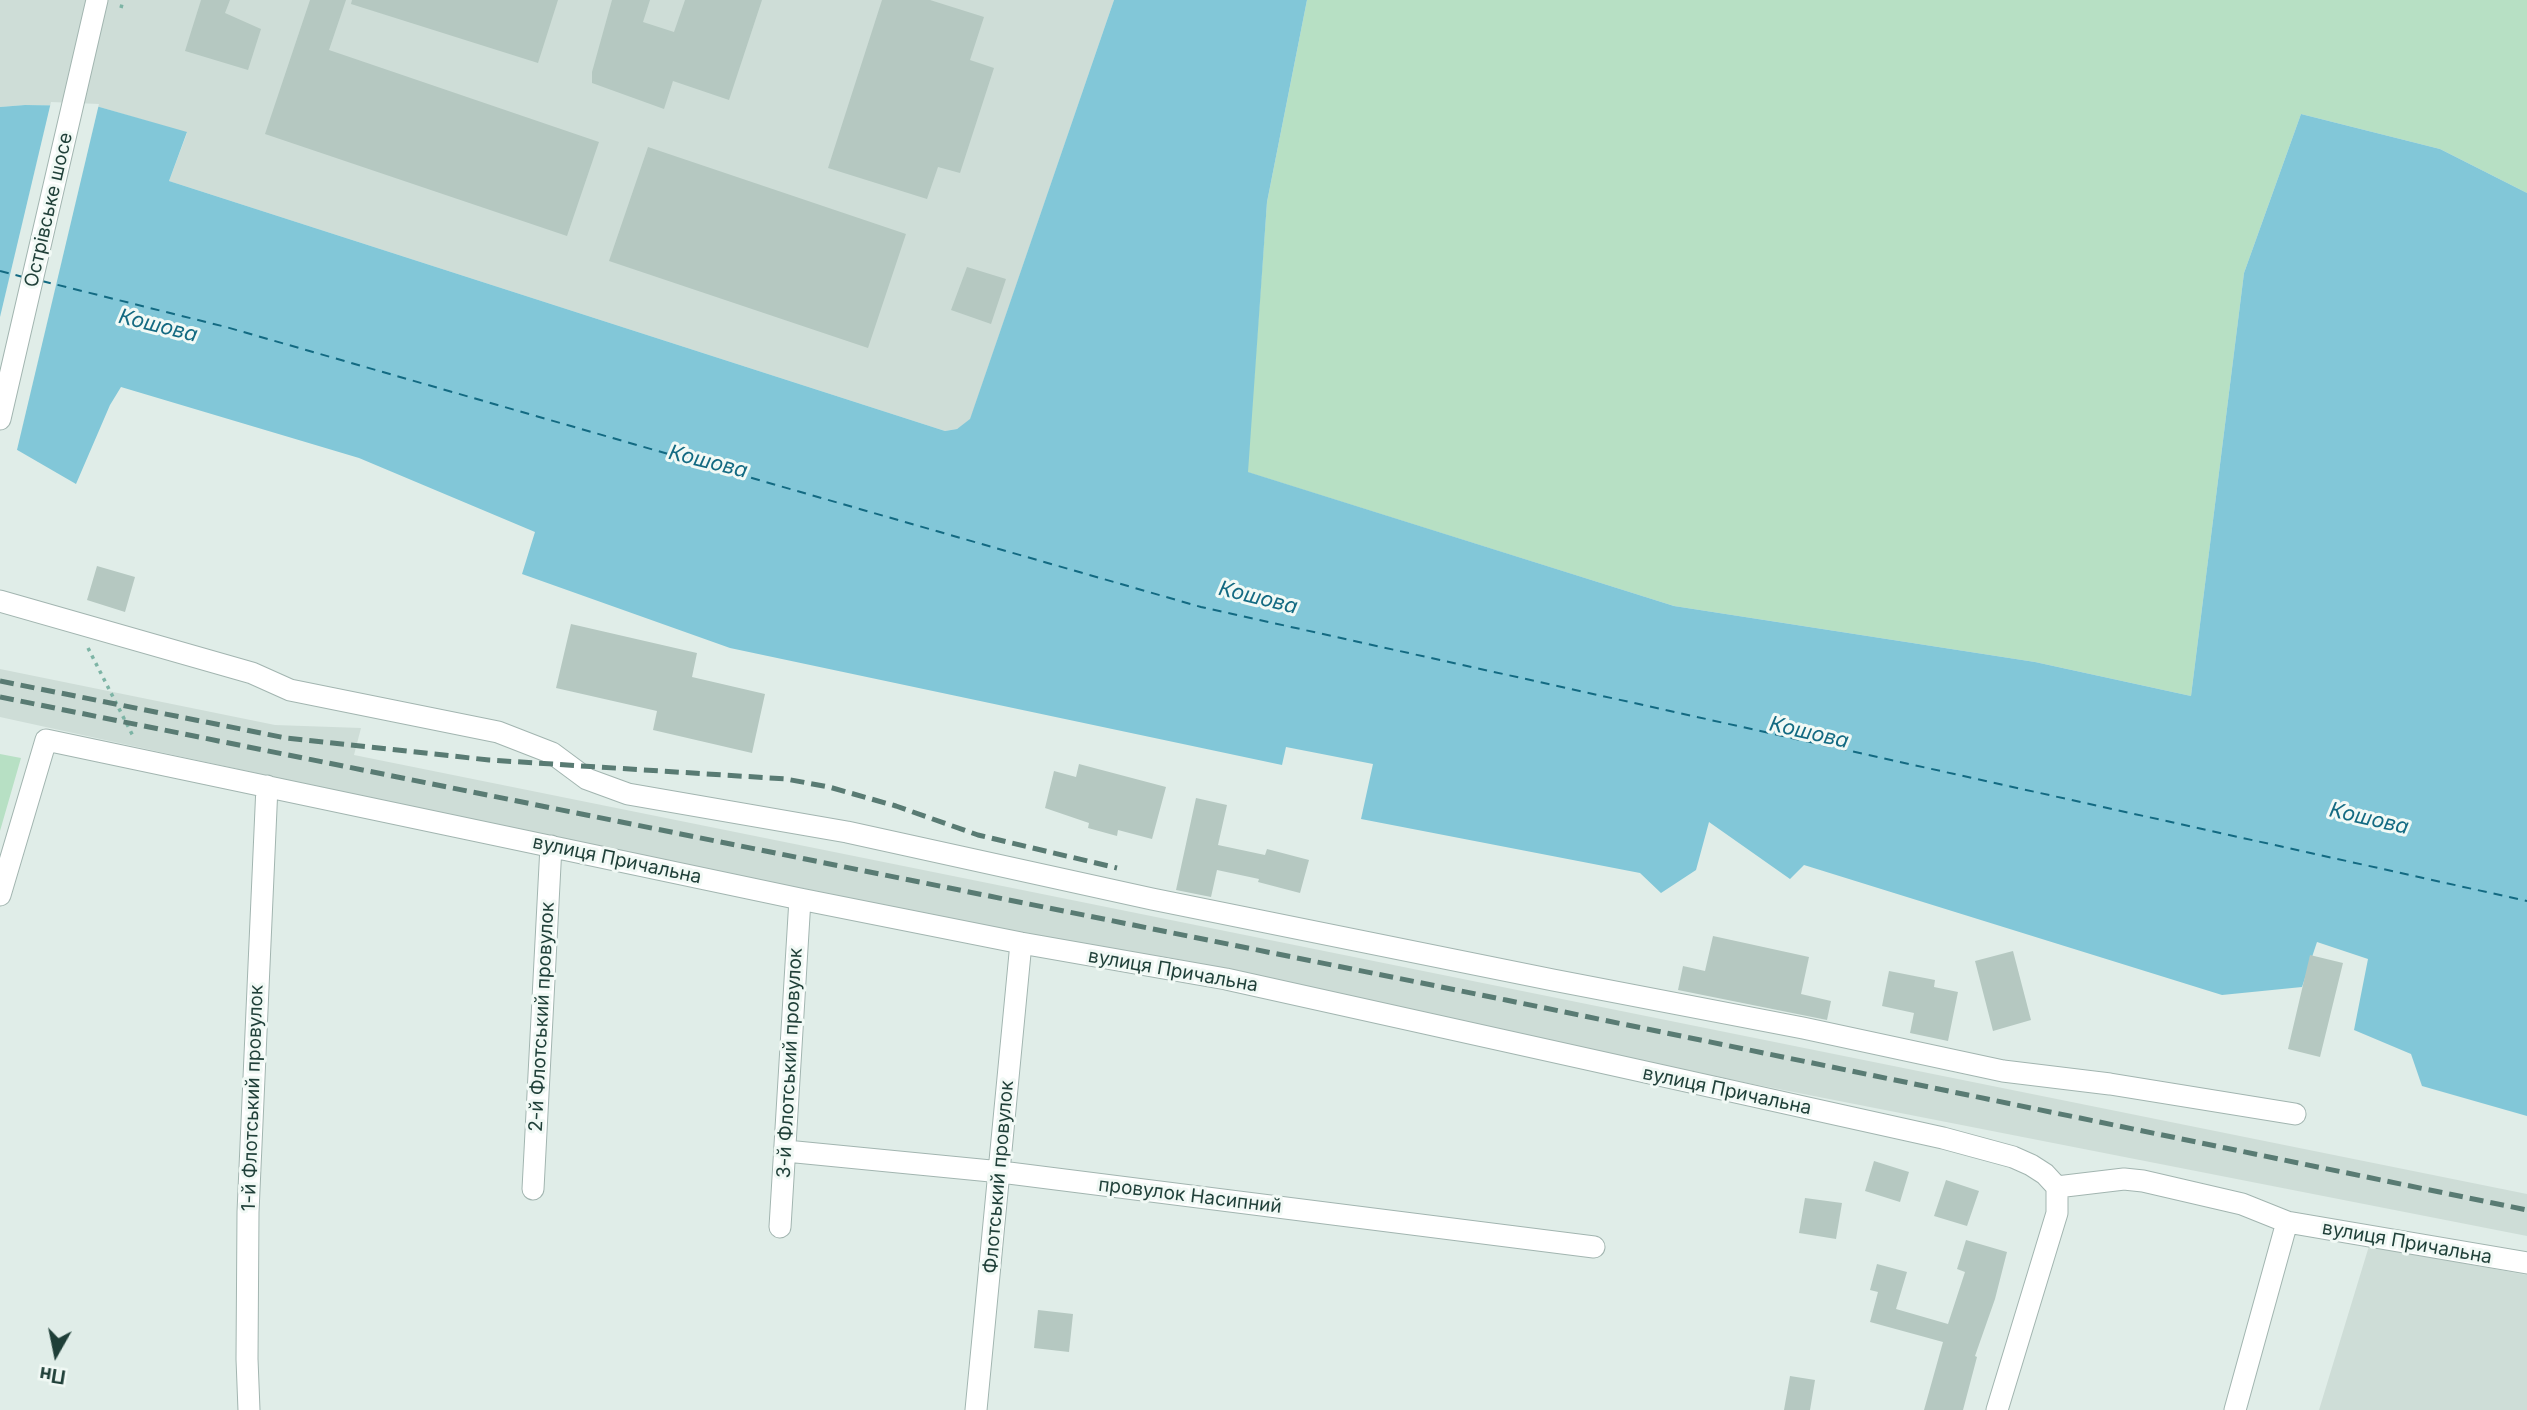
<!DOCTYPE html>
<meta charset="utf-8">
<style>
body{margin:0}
#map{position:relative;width:2527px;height:1410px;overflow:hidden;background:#e0ede8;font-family:Inter,sans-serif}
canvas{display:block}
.north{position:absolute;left:21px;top:1319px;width:70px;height:70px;-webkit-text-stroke:5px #f1f9f5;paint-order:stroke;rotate:189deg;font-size:19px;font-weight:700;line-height:28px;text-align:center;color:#1f3f38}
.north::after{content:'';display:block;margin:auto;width:24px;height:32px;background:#1f3f38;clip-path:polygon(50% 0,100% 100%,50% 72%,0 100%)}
</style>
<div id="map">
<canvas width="2527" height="1410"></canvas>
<div class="north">Пн</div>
</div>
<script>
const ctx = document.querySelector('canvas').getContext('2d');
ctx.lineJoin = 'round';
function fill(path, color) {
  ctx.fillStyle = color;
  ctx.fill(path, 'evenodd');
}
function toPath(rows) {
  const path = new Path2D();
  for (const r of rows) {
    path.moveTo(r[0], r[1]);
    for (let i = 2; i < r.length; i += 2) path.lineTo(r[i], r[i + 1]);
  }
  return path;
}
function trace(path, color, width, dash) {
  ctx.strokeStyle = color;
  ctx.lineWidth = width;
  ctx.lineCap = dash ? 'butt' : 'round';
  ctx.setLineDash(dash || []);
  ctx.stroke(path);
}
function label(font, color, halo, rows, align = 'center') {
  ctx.font = font + ' Inter,sans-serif';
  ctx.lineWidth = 6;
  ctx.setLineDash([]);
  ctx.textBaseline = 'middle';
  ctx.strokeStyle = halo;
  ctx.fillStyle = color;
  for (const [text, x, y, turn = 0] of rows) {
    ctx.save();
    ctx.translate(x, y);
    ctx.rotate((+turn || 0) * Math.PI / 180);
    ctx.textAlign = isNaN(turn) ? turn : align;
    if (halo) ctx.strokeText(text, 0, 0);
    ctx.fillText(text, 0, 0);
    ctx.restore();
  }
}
const built = toPath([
 [0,0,1114,0,970,420,957,429,945,431,169,181,187,133,96,106,25,105,0,107],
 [0,669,275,725,361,728,354,755,2527,1194,2527,1236,1019,940,0,717],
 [2369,1246,2527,1275,2527,1410,2319,1410]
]);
const green = toPath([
 [1307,0,2527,0,2527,193,2440,149,2301,114,2244,273,2191,696,2035,662,1674,606,1247,472,1267,202],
 [0,754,21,758,0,831]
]);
const water = toPath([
 [1114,0,1307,0,1267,202,1248,472,1674,606,2035,662,2191,696,2244,273,2301,114,2440,149,2527,193,2527,1116,2422,1086,2411,1054,2354,1030,2368,959,2317,942,2302,987,2222,995,1804,865,1790,879,1709,822,1696,870,1661,893,1640,873,1361,819,1373,764,1286,747,1282,765,730,648,522,574,535,532,359,458,121,387,110,405,76,484,0,440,0,107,25,105,96,106,187,132,169,181,945,431,957,429,970,419]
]);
const pier = toPath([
 [51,102,99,104,16,454,0,444,0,317]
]);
const ferry = toPath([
 [0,271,23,277],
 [42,281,226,327,1201,607,2527,901]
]);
const building = toPath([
 [201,0,230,0,225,13,261,29,248,70,185,51],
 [310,0,346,0,329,50,599,142,567,236,265,134],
 [352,0,558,0,538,63,351,4],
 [612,0,650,0,643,22,674,32,685,0,762,0,729,100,673,81,664,109,592,83,592,72],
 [882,0,930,0,984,17,970,60,994,68,960,173,938,167,927,199,828,168],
 [648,147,906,234,868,348,609,261],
 [967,267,1006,279,991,324,951,310],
 [97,566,135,577,125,612,87,600],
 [571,624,697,653,692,677,765,694,752,753,653,730,657,711,556,688],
 [1079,764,1166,787,1152,839,1118,830,1117,836,1088,828,1089,823,1045,808,1054,771,1076,777],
 [1196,798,1227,805,1218,845,1265,855,1267,849,1309,860,1300,893,1258,882,1259,879,1217,870,1211,897,1176,890],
 [1713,936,1809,957,1801,994,1831,1001,1827,1020,1678,990,1683,966,1705,971],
 [2013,951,2031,1020,1993,1031,1975,961],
 [2310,955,2343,963,2320,1057,2288,1049],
 [1889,971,1935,980,1934,987,1958,992,1948,1041,1910,1033,1914,1013,1882,1006],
 [1874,1161,1909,1172,1900,1202,1865,1191],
 [1946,1180,1979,1191,1967,1226,1934,1216],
 [1805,1198,1842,1203,1836,1239,1799,1233],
 [1966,1240,2007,1252,1995,1299,1975,1356,1977,1357,1963,1410,1924,1410,1943,1342,1870,1322,1878,1292,1870,1290,1877,1264,1907,1272,1896,1309,1948,1324,1965,1272,1957,1269],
 [1038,1310,1073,1314,1069,1352,1034,1348],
 [1790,1376,1815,1380,1810,1410,1784,1410]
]);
const path = toPath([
 [121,8,123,0],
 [88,648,134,738]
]);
const minor = toPath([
 [0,419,97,0],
 [0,601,252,673,290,690,498,732,552,753,587,779,628,794,847,832,1152,899,1553,980,1803,1028,2003,1071,2110,1084,2295,1114],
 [0,895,46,740,800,899,1021,943,1226,979,1943,1138,2013,1157,2031,1165,2045,1174,2057,1187,2124,1179,2143,1181,2242,1204,2287,1222,2527,1263],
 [786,1151,1001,1172,1594,1247],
 [533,1189,551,846],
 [780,1227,800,899],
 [249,1410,247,1359,248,1212,267,786],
 [976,1410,1021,943],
 [1997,1410,2057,1213,2057,1187],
 [2235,1410,2287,1222]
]);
const rail = toPath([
 [0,681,286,738,489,760,786,779,829,787,896,806,978,835,1117,868],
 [0,697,1506,1000,2527,1210]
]);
const streetNames = [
 ["Острівське шосе",49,210,-77],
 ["вулиця Причальна",617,860,12],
 ["вулиця Причальна",1173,971,10],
 ["2-й Флотський провулок",542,1017,-87],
 ["3-й Флотський провулок",790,1063,-87],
 ["вулиця Причальна",1727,1091,12],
 ["1-й Флотський провулок",253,1098,-88],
 ["Флотський провулок",999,1177,-85],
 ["провулок Насипний",1190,1196,7],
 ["вулиця Причальна",2407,1243,10]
];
const waterNames = [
 ["Кошова",158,326,14],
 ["Кошова",708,462,14],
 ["Кошова",1258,598,14],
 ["Кошова",1809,733,13],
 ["Кошова",2369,819,13]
];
fill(built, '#ceddd7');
fill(green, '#b7e0c4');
fill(water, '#82c7d8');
fill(pier, '#e0ede8');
trace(ferry, '#136a82', 2, [9, 7]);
fill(building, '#b5c8c1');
trace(minor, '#a2b5b0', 23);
trace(path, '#7db4a5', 3.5, [3.5, 5]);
trace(minor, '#fff', 21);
trace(rail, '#597b73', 5, [14, 7]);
label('19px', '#1f3f38', '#f1f9f5', streetNames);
label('italic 21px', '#136a82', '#f1f9f5', waterNames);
</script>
